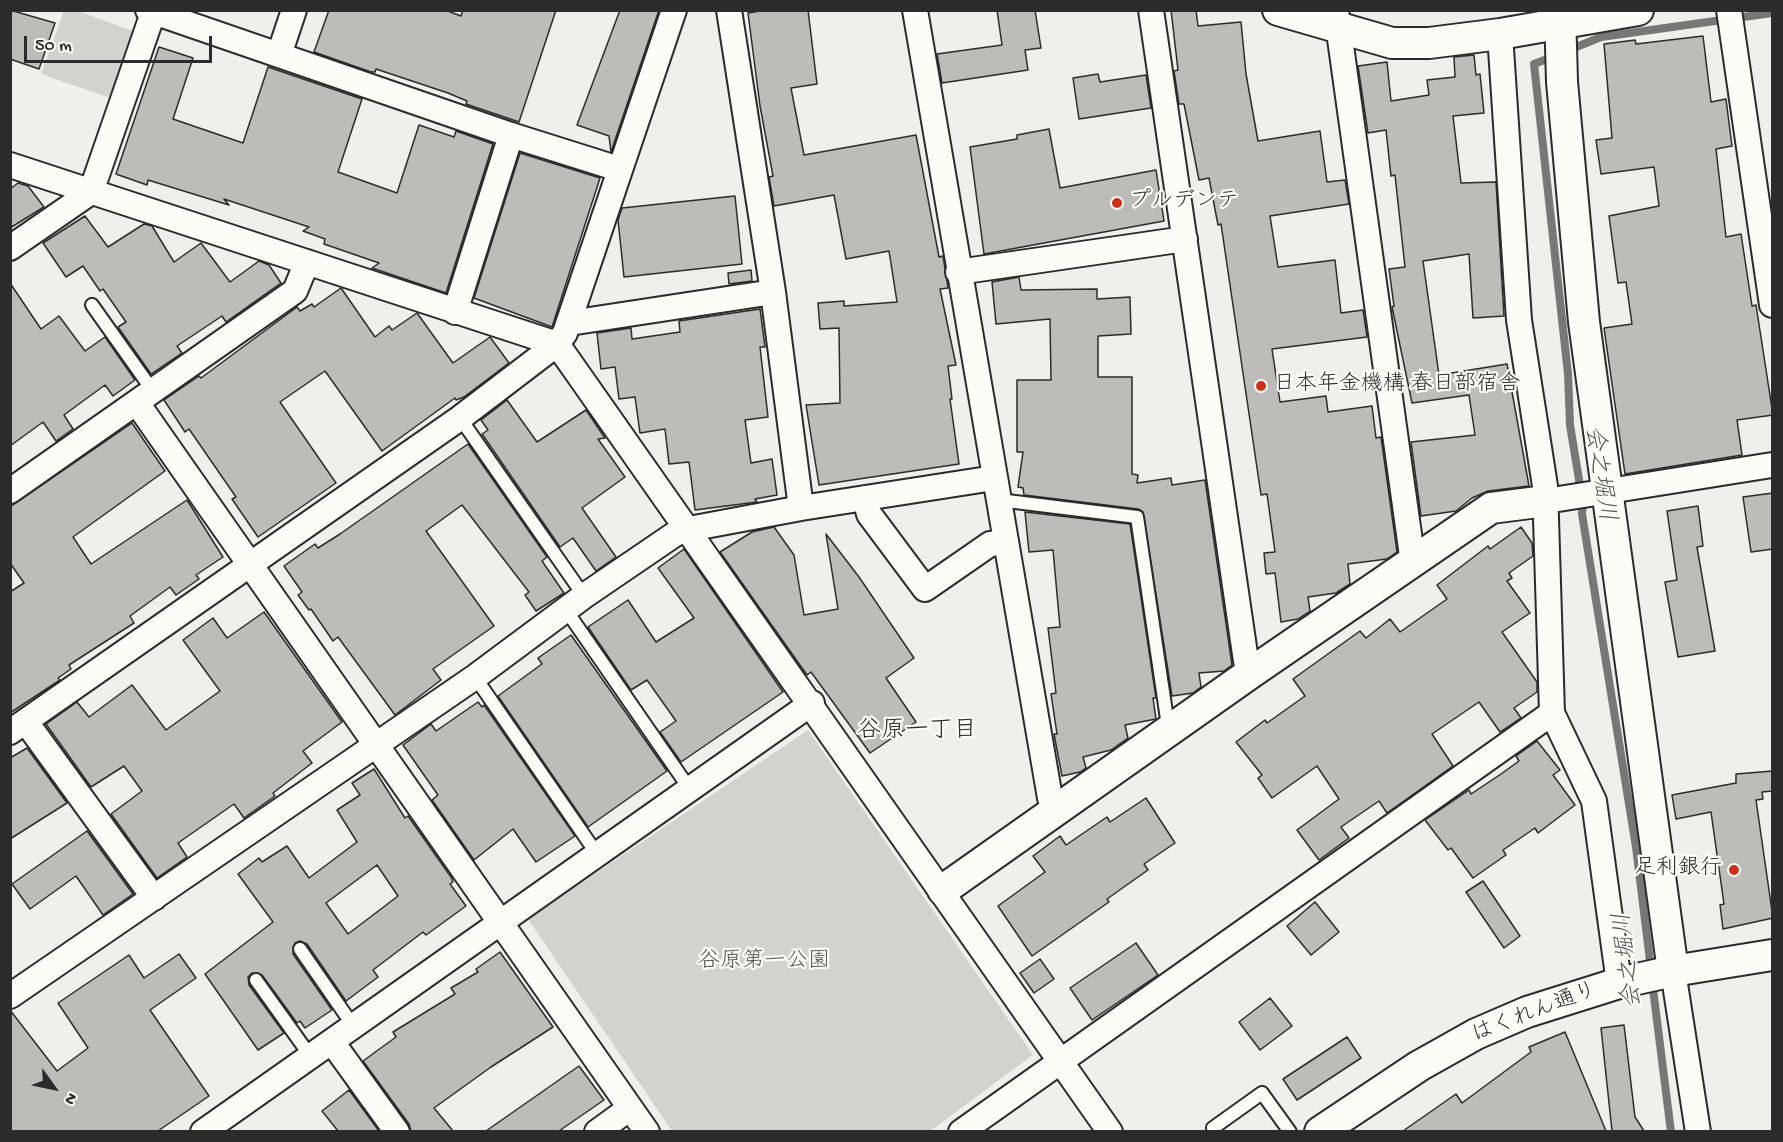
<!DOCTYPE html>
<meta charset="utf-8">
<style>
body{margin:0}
#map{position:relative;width:1783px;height:1142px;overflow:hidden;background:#f0efeb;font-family:"Gochi Hand",sans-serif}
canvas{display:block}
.frame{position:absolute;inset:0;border:12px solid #2b2b2b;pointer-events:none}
.north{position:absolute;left:24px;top:1058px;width:60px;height:60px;-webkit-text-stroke:4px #fdfcf7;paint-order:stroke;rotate:123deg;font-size:16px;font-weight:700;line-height:24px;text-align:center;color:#2b2b2b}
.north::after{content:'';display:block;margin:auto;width:21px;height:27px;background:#2b2b2b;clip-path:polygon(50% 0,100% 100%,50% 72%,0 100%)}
.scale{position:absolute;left:24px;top:36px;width:188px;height:27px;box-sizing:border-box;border:3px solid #2b2b2b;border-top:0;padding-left:8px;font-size:18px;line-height:21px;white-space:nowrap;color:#2b2b2b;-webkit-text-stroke:4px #fdfcf7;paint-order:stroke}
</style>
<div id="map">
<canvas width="1783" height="1142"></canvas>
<div class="frame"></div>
<div class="north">N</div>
<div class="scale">50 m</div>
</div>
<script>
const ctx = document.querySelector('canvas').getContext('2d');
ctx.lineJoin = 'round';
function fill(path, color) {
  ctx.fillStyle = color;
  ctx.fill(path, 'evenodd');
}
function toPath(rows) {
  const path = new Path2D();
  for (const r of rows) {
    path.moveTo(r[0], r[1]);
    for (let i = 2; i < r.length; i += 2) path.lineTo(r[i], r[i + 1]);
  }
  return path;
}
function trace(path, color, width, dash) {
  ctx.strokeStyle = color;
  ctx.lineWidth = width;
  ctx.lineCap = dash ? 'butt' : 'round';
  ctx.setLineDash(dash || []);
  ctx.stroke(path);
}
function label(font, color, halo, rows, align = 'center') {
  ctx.font = font + ' "Gochi Hand","Klee One",sans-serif';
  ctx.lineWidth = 4.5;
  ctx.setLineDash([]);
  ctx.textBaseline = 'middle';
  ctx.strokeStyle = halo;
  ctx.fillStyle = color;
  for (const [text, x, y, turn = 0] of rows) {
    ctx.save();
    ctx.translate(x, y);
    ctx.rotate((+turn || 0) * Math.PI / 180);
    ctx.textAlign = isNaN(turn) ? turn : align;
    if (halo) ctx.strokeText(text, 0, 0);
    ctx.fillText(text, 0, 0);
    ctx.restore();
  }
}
const green = toPath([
 [64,11,78,11,136,32,114,99,41,74],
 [808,730,1033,1055,930,1131,672,1131,528,919]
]);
const stream = toPath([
 [1569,50,1601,37,1772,13],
 [1555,56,1534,64,1568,374,1570,425,1583,504,1582,514,1636,847,1651,969],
 [1652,981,1671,1132]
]);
const building = toPath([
 [10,10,55,23,39,69,10,59,10,10],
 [329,10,445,10,461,16,463,10,556,10,519,122,466,104,467,101,448,93,376,69,375,72,371,72,314,52,329,10],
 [620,10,659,10,611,152,609,136,577,125,620,10],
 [766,10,808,10,817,84,791,88,804,155,916,135,939,257,943,256,948,288,940,289,956,365,948,366,952,399,950,399,959,464,819,485,806,405,840,403,839,328,820,329,818,303,844,301,844,306,897,302,889,251,846,259,834,195,774,206,769,177,773,176,760,106,748,13,766,10],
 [997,10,1035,10,1041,48,1025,50,1028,70,942,83,937,54,1002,45,997,10],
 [1171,10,1196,10,1198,26,1241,22,1246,74,1258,141,1320,131,1327,182,1345,180,1349,204,1270,216,1278,267,1335,260,1341,313,1363,310,1367,337,1272,349,1280,402,1326,396,1328,412,1372,406,1376,438,1381,437,1397,552,1387,559,1348,564,1350,584,1336,593,1308,597,1310,611,1298,619,1281,622,1275,573,1266,574,1264,553,1275,552,1267,494,1261,495,1221,224,1218,225,1209,178,1199,180,1184,104,1179,104,1174,71,1178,70,1171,10],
 [1703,36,1711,102,1726,99,1729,123,1732,146,1716,149,1726,237,1741,234,1752,306,1756,305,1773,415,1737,420,1742,455,1625,474,1604,328,1632,324,1626,282,1618,283,1609,216,1659,206,1654,167,1601,174,1596,140,1612,138,1604,44,1635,40,1636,44,1703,36],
 [159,47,193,58,173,119,243,143,268,67,362,99,338,172,397,193,419,125,454,137,456,131,493,144,446,293,372,268,379,263,324,244,325,239,303,231,309,227,224,199,229,205,148,180,147,185,116,174,159,47],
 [1474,55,1476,75,1480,74,1484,113,1453,116,1461,183,1496,182,1504,316,1473,318,1469,254,1423,261,1439,375,1507,364,1529,486,1488,491,1472,498,1456,511,1421,516,1411,442,1475,435,1469,395,1412,403,1392,307,1394,306,1389,269,1405,267,1395,175,1391,176,1386,130,1368,133,1358,66,1387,62,1391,101,1429,95,1427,80,1455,77,1454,57,1474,55],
 [1098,74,1100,82,1146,75,1151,108,1079,119,1073,78,1098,74],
 [1049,129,1060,188,1156,170,1164,221,984,254,970,147,1017,139,1017,135,1049,129],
 [520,153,600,178,552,327,474,298,520,153],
 [18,183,28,186,44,207,10,228,10,189,18,183],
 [735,196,742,264,624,277,618,220,622,208,735,196],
 [85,216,108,247,144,224,152,226,174,262,201,243,230,282,259,261,269,265,281,283,226,322,222,316,177,346,182,353,151,374,118,327,126,322,103,289,100,291,83,266,66,277,43,243,85,216],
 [751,270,752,281,729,284,728,273,751,270],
 [1019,277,1021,290,1097,289,1097,299,1130,297,1131,334,1098,336,1098,377,1132,377,1132,474,1138,475,1137,483,1171,478,1172,485,1205,480,1232,665,1224,671,1199,673,1201,687,1193,693,1172,696,1143,512,1138,509,1024,495,1023,488,1018,487,1023,452,1017,452,1017,380,1051,380,1050,319,996,324,992,282,1019,277],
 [10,283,41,329,59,316,85,351,105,337,135,380,113,396,105,385,64,415,73,429,56,441,43,422,10,446,10,283],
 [341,288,375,337,389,326,392,330,417,313,453,363,490,337,509,363,464,397,456,400,455,398,382,451,325,371,280,402,336,483,258,537,232,499,236,497,189,429,185,432,164,400,199,376,201,378,297,307,300,311,312,304,314,307,341,288],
 [760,309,765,347,760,347,768,417,745,420,751,463,772,459,777,495,755,499,757,502,695,510,689,462,669,464,665,429,640,433,635,397,619,399,615,367,601,369,597,333,631,328,632,339,680,332,679,321,760,309],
 [507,400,537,442,586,410,605,438,598,439,625,477,582,508,616,557,596,571,573,538,560,547,482,434,488,430,481,420,507,400],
 [132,423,165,471,73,537,91,564,187,500,223,557,196,575,199,579,176,595,170,587,130,616,134,623,69,665,71,669,58,678,60,680,10,713,10,592,24,583,10,563,10,507,132,423],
 [468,444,547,557,542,561,564,593,536,611,525,595,529,592,462,505,426,531,494,626,433,669,441,680,395,715,338,637,333,641,311,609,309,610,298,595,302,592,284,566,315,544,318,548,340,534,468,444],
 [1773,493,1773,549,1751,552,1743,497,1773,493],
 [1698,506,1703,546,1697,547,1715,651,1678,657,1665,582,1677,580,1667,511,1698,506],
 [1025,512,1130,524,1156,698,1153,698,1156,719,1125,725,1128,738,1111,750,1083,757,1086,768,1080,772,1062,776,1054,734,1057,734,1051,694,1056,693,1048,628,1060,627,1053,550,1029,552,1025,512],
 [774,527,794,555,804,615,838,609,826,534,859,577,914,658,886,678,916,722,870,753,811,672,807,675,720,552,752,532,774,527],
 [1521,527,1532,543,1533,556,1509,573,1512,578,1507,581,1530,613,1502,632,1537,682,1537,692,1514,708,1521,718,1500,732,1479,702,1432,734,1453,766,1387,813,1379,801,1341,827,1349,838,1319,860,1297,830,1339,799,1317,766,1272,798,1258,778,1262,775,1236,742,1265,720,1267,723,1305,696,1293,679,1360,631,1366,638,1390,619,1400,632,1447,599,1437,585,1488,546,1490,549,1521,527],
 [684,549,783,692,681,762,660,732,676,721,647,680,631,690,588,627,628,600,656,642,694,618,658,568,684,549],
 [264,612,342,722,303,751,312,763,273,793,275,796,244,818,234,804,178,843,187,857,157,878,111,814,142,791,124,766,91,787,46,724,77,702,89,717,132,685,166,730,220,691,183,640,213,618,227,638,264,612],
 [571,635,667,771,588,827,498,696,542,664,538,658,571,635],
 [478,702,482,707,484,705,575,836,536,862,513,829,474,860,432,800,438,795,403,745,431,724,436,731,478,702],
 [1537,741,1560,770,1553,775,1575,805,1538,833,1535,828,1503,850,1506,855,1473,878,1451,848,1448,850,1425,820,1469,790,1471,794,1501,774,1519,761,1516,756,1537,741],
 [27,748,67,803,10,839,10,758,27,748],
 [374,769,405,818,408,816,451,877,453,882,450,884,466,906,426,935,423,932,373,970,378,977,346,1001,307,944,300,941,295,943,293,954,332,1010,305,1028,300,1021,297,1023,262,975,252,973,248,977,249,985,284,1033,258,1050,205,974,273,922,238,874,259,858,262,862,287,846,309,878,357,842,337,810,360,795,352,783,374,769],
 [377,865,398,896,348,934,326,903,377,865],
 [1773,771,1773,791,1762,792,1763,799,1756,800,1773,918,1723,929,1720,905,1724,904,1711,812,1676,819,1672,795,1736,783,1736,774,1773,771],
 [1146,798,1175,843,1144,864,1148,870,1107,899,1109,902,1032,956,998,906,1045,872,1033,856,1060,836,1066,845,1107,817,1110,822,1146,798],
 [87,831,133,894,103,915,76,876,30,909,12,884,87,831],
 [1483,881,1520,936,1504,948,1466,892,1483,881],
 [1315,902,1339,932,1311,955,1287,926,1315,902],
 [1136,943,1158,975,1092,1020,1070,988,1136,943],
 [500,952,553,1027,491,1067,434,1108,453,1131,411,1131,409,1124,363,1061,396,1037,393,1032,455,994,451,988,478,972,476,969,500,952],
 [179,954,196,978,150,1010,209,1096,158,1131,10,1131,10,1010,57,1071,88,1048,58,1003,129,955,144,978,179,954],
 [1040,959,1054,979,1034,993,1020,973,1040,959],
 [1270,998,1292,1026,1260,1050,1239,1022,1270,998],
 [1624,1025,1635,1117,1644,1131,1612,1131,1601,1028,1624,1025],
 [1565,1032,1606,1131,1403,1131,1456,1094,1462,1103,1531,1052,1529,1047,1565,1032],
 [1347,1037,1361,1058,1297,1100,1283,1079,1347,1037],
 [579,1066,604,1100,559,1131,486,1131,579,1066],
 [349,1090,379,1131,338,1131,322,1111,349,1090]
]);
const service = toPath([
 [92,305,153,391],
 [460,418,584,596],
 [999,500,1137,517,1167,719,1172,727],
 [566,610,689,788],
 [475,677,597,854],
 [300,949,354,1027],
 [256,980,311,1057],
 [1215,1132,1213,1128,1262,1093,1290,1132]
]);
const minor = toPath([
 [148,10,511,135,619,169],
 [729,10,773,292,801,508],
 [915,10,1050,798,1056,810],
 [1151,10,1246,661,1252,672],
 [1336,10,1413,563],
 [1729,10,1772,305],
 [1500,34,1519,320,1545,486,1552,713,1594,801,1619,983],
 [279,55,294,10],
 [10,165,557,344,1110,1132],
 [10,248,91,192,154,10],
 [958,272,1185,239],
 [455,312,511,135],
 [569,321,576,322,773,292],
 [137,403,647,1132],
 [10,491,295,291,307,262],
 [865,498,869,514,925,589,990,544,1006,542],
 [1546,501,1772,465],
 [26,722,154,898],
 [10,732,460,418,557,344,565,333,674,10],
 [1673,971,1698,1132],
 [10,996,475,677,584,596,675,534,689,529,801,508,994,478],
 [332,1042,397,1132],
 [203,1132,812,703],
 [597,1132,630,1108],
 [961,1132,1552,713]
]);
const tertiary = toPath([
 [1278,10,1392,43,1429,43,1500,34,1638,10],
 [1560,10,1562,82,1584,322,1673,971],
 [943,890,1252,672,1491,508,1546,501],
 [1320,1132,1419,1066,1476,1034,1527,1012,1619,983,1673,971,1772,955]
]);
const markers = [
 [1117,203,6,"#c8321e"],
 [1261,386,6,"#c8321e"],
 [1734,870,6,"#c8321e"]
];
const poiNames = [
 ["プルデンテ",1129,203],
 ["日本年金機構 春日部宿舎",1273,386],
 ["足利銀行",1722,870,"right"]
];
const parkNames = [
 ["谷原第一公園",764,963]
];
const streetNames = [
 ["はくれん通り",1535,1014,-21]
];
const waterNames = [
 ["会之堀川",1598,474,81],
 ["会之堀川",1630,960,-97]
];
const neighbourhoodNames = [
 ["谷原一丁目",917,732]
];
fill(green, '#d3d2cf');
trace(stream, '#777775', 8);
fill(building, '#bdbcb8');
trace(building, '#2b2b2b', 1.5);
trace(service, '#2b2b2b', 16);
trace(minor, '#2b2b2b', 28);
trace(tertiary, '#2b2b2b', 34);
trace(service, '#fdfcf7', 12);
trace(minor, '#fdfcf7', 24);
trace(tertiary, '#fdfcf7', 30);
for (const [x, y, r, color] of markers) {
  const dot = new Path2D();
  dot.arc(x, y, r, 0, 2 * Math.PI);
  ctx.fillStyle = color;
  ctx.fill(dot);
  trace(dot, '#fdfcf7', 2);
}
label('22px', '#2b2b2b', '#fdfcf7', poiNames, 'left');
label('22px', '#555554', '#fdfcf7', parkNames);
label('22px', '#2b2b2b', '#fdfcf7', streetNames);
label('italic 24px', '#575756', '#fdfcf7', waterNames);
label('24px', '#2b2b2b', '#fdfcf7', neighbourhoodNames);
</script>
